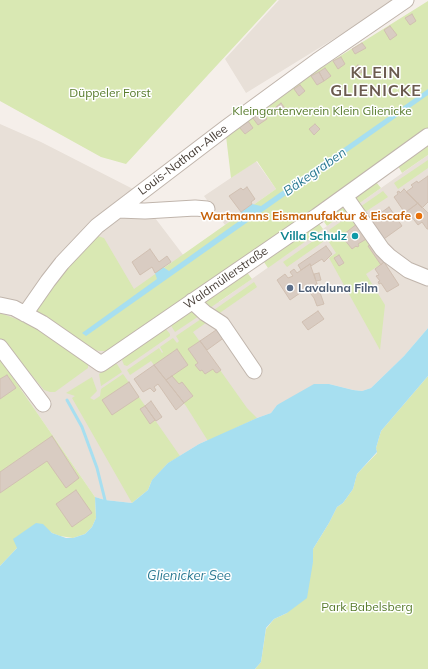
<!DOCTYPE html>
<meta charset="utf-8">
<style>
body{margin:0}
canvas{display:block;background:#f5efea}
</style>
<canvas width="428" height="669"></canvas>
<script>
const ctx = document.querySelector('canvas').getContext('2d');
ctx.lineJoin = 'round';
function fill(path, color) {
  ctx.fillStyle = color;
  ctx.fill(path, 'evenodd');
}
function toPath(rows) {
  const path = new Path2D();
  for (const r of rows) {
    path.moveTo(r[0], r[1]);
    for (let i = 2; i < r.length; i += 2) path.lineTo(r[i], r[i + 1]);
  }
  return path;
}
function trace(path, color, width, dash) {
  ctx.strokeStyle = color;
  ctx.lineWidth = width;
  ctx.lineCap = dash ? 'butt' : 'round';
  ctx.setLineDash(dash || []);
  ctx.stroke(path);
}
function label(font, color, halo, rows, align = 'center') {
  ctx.font = font + ' Mulish,sans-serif';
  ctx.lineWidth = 3;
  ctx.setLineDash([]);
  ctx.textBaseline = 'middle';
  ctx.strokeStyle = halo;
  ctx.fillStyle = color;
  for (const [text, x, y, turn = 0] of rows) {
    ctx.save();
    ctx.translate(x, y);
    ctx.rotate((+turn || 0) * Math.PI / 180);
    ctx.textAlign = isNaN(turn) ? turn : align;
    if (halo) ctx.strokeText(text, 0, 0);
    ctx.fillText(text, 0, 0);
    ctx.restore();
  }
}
const residential = toPath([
 [279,0,397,0,246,93,225,59],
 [0,124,41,142,133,189,219,302,428,155,428,328,404,356,371,388,362,391,353,390,329,384,277,405,271,413,257,418,199,444,168,463,132,503,105,500,95,497,0,359],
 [256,161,276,189,225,225,204,196]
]);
const green = toPath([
 [0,0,277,0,126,164,101,157,0,101],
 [428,1,428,128,121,345,108,351,101,351,93,350,50,319,33,310,90,239,98,236,104,238,134,289,276,189,257,161,231,178,226,136,305,78],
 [428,145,428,155,402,173,397,164],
 [428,160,428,168,398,189,394,183],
 [376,182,381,188,357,205,353,199],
 [383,191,388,197,362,214,360,207],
 [341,204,349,210,327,226,322,219],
 [352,214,384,262,366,274,385,305,380,350,329,258,336,253,327,239,287,267,283,262,326,232,329,237,331,236,332,234,329,230],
 [317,221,323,229,268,268,262,259],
 [246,271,252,279,207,310,202,301],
 [254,282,257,287,214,317,211,312],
 [193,308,202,314,175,332,170,324],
 [0,313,30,324,88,364,88,368,55,392,50,392,44,390,9,348,0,341],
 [204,317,210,320,193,332,247,408,257,418,208,441,186,406,151,361,130,375,127,370,159,348,162,353,163,352,160,347,173,338,177,343,179,341,176,336],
 [165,328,170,334,170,336,127,366,124,365,122,360,124,357],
 [0,359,95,497,96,518,92,527,85,534,73,538,60,536,52,533,48,530,17,548,0,566],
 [114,364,117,364,122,372,101,386,99,374],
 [123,374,180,456,168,463,152,480,148,490,132,503,72,398,75,396,66,393,92,377,97,391,90,398,94,400,100,396,101,389],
 [428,376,428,669,255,669,261,662,266,629,274,619,287,613,313,562,313,549,329,523,337,507,343,503,353,489,357,474,377,453,376,448,381,431]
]);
const water = toPath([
 [428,89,428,95,86,336,82,333,157,279,155,273,163,267,169,271,242,219,241,212,252,204,261,206],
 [428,328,428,376,381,431,376,448,377,452,357,474,353,489,343,503,337,507,329,523,313,549,313,562,307,598,287,613,274,619,266,628,261,662,255,669,0,669,0,566,17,548,13,539,36,523,43,524,52,533,66,538,73,538,85,534,92,527,96,518,95,497,105,500,132,503,148,490,152,480,168,463,199,444,257,418,271,413,277,405,314,384,329,384,353,390,362,391,371,388,404,356]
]);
const stream = toPath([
 [67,400,82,427,97,468,105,500]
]);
const building = toPath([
 [412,14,416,21,410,25,405,18,412,14],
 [390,26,397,35,390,40,384,30,390,26],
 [362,43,366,48,355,54,352,49,362,43],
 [341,57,345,64,338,69,333,61,341,57],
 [358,65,362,72,357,75,353,69,358,65],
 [325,68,331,76,324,81,319,72,325,68],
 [319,72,324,81,317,85,311,76,319,72],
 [300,85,305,91,299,96,294,89,300,85],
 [281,103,287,111,281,116,275,108,281,103],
 [261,110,267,119,258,125,252,117,261,110],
 [248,121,253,128,245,134,239,127,248,121],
 [315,124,320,129,314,135,309,129,315,124],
 [428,176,428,202,422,208,406,192,413,187,411,185,417,181,418,183,428,176],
 [247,187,255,199,251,202,252,204,241,212,229,196,241,188,243,190,247,187],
 [404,189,418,203,405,213,394,197,398,194,397,192,399,191,400,193,404,189],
 [418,203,428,213,428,229,427,229,422,222,418,225,407,211,418,203],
 [389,207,402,226,381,241,367,222,378,215,377,213,381,210,382,212,389,207],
 [358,223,368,238,358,244,359,246,357,247,356,246,352,249,344,239,345,238,343,235,358,223],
 [372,244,384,262,381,265,368,246,372,244],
 [326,246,332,254,324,262,322,259,311,266,310,264,301,270,298,265,326,246],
 [150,249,159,262,167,256,171,262,155,273,152,267,140,275,132,262,150,249],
 [339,255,344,263,339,266,334,258,339,255],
 [384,262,399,285,387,292,381,283,379,284,378,282,380,281,376,276,379,275,375,269,384,262],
 [310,264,317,284,304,293,303,291,290,300,277,280,285,274,288,278,293,276,290,272,294,269,297,273,310,264],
 [319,273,321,280,316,281,314,274,319,273],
 [317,284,324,304,317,306,314,298,308,290,317,284],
 [318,311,324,319,308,330,302,322,318,311],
 [219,328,225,337,207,350,200,341,219,328],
 [200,341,221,370,217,373,215,372,213,369,205,374,202,370,200,371,195,365,198,363,188,349,200,341],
 [177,349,188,365,166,380,154,365,177,349],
 [154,365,184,403,176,410,158,384,154,387,156,390,154,392,150,388,143,392,134,379,154,365],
 [7,375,16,388,0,399,0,379,7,375],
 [172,376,179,384,182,382,193,396,184,403,166,380,172,376],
 [129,382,139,397,112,415,102,400,129,382],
 [151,401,162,417,156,421,145,406,151,401],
 [145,406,155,420,150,424,140,409,145,406],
 [52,436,79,478,66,488,47,461,0,493,0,472,52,436],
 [76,490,92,513,72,527,56,504,76,490]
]);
const minor = toPath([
 [345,196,382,249,389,256,408,270,428,278],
 [118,210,145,211,195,208,207,209],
 [192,301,205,313,222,324,254,371],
 [0,305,14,308,42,323,101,364,317,216,428,136],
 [25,314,48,281,62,263,97,226,227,127,317,61,406,0],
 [0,347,43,404]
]);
const markers = [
 [419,216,4,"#e8710a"],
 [355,236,4,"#0f9aa8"],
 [290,288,4,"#5c6f8a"]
];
const parkNames = [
 ["Düppeler Forst",110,93],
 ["Kleingartenverein Klein Glienicke",322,111],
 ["Park Babelsberg",367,607]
];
const streetNames = [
 ["Louis-Nathan-Allee",183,160,-37],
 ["Waldmüllerstraße",226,278,-35]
];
const foodNames = [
 ["Wartmanns Eismanufaktur & Eiscafe",411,216]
];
const cultureNames = [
 ["Villa Schulz",347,236]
];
const serviceNames = [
 ["Lavaluna Film",298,288]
];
const waterNames = [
 ["Bäkegraben",315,172,-35],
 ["Glienicker See",189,576]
];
const districtNames = [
 ["KLEIN",376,73],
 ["GLIENICKE",376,91]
];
fill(residential, '#e8e0d8');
fill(green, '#d9e8b3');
fill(water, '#a7dff0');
trace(stream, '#a7dff0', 3);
fill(building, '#d9ccc2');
trace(building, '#d1c0b2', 1);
trace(minor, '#c0b5ac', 17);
trace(minor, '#fff', 15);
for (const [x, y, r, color] of markers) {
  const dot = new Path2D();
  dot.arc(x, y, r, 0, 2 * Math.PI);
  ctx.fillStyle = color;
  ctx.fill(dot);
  trace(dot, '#fff', 1.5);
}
label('12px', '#577b2b', '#fff', parkNames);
label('12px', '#483f38', '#fff', streetNames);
label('bold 12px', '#c56008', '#fff', foodNames, 'right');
label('bold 12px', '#0d838f', '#fff', cultureNames, 'right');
label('bold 12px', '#4e5e75', '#fff', serviceNames, 'left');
label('italic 13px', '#2b7a93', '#fff', waterNames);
ctx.letterSpacing = '1px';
label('bold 16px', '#6b5b4f', '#fff', districtNames);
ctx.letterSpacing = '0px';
</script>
